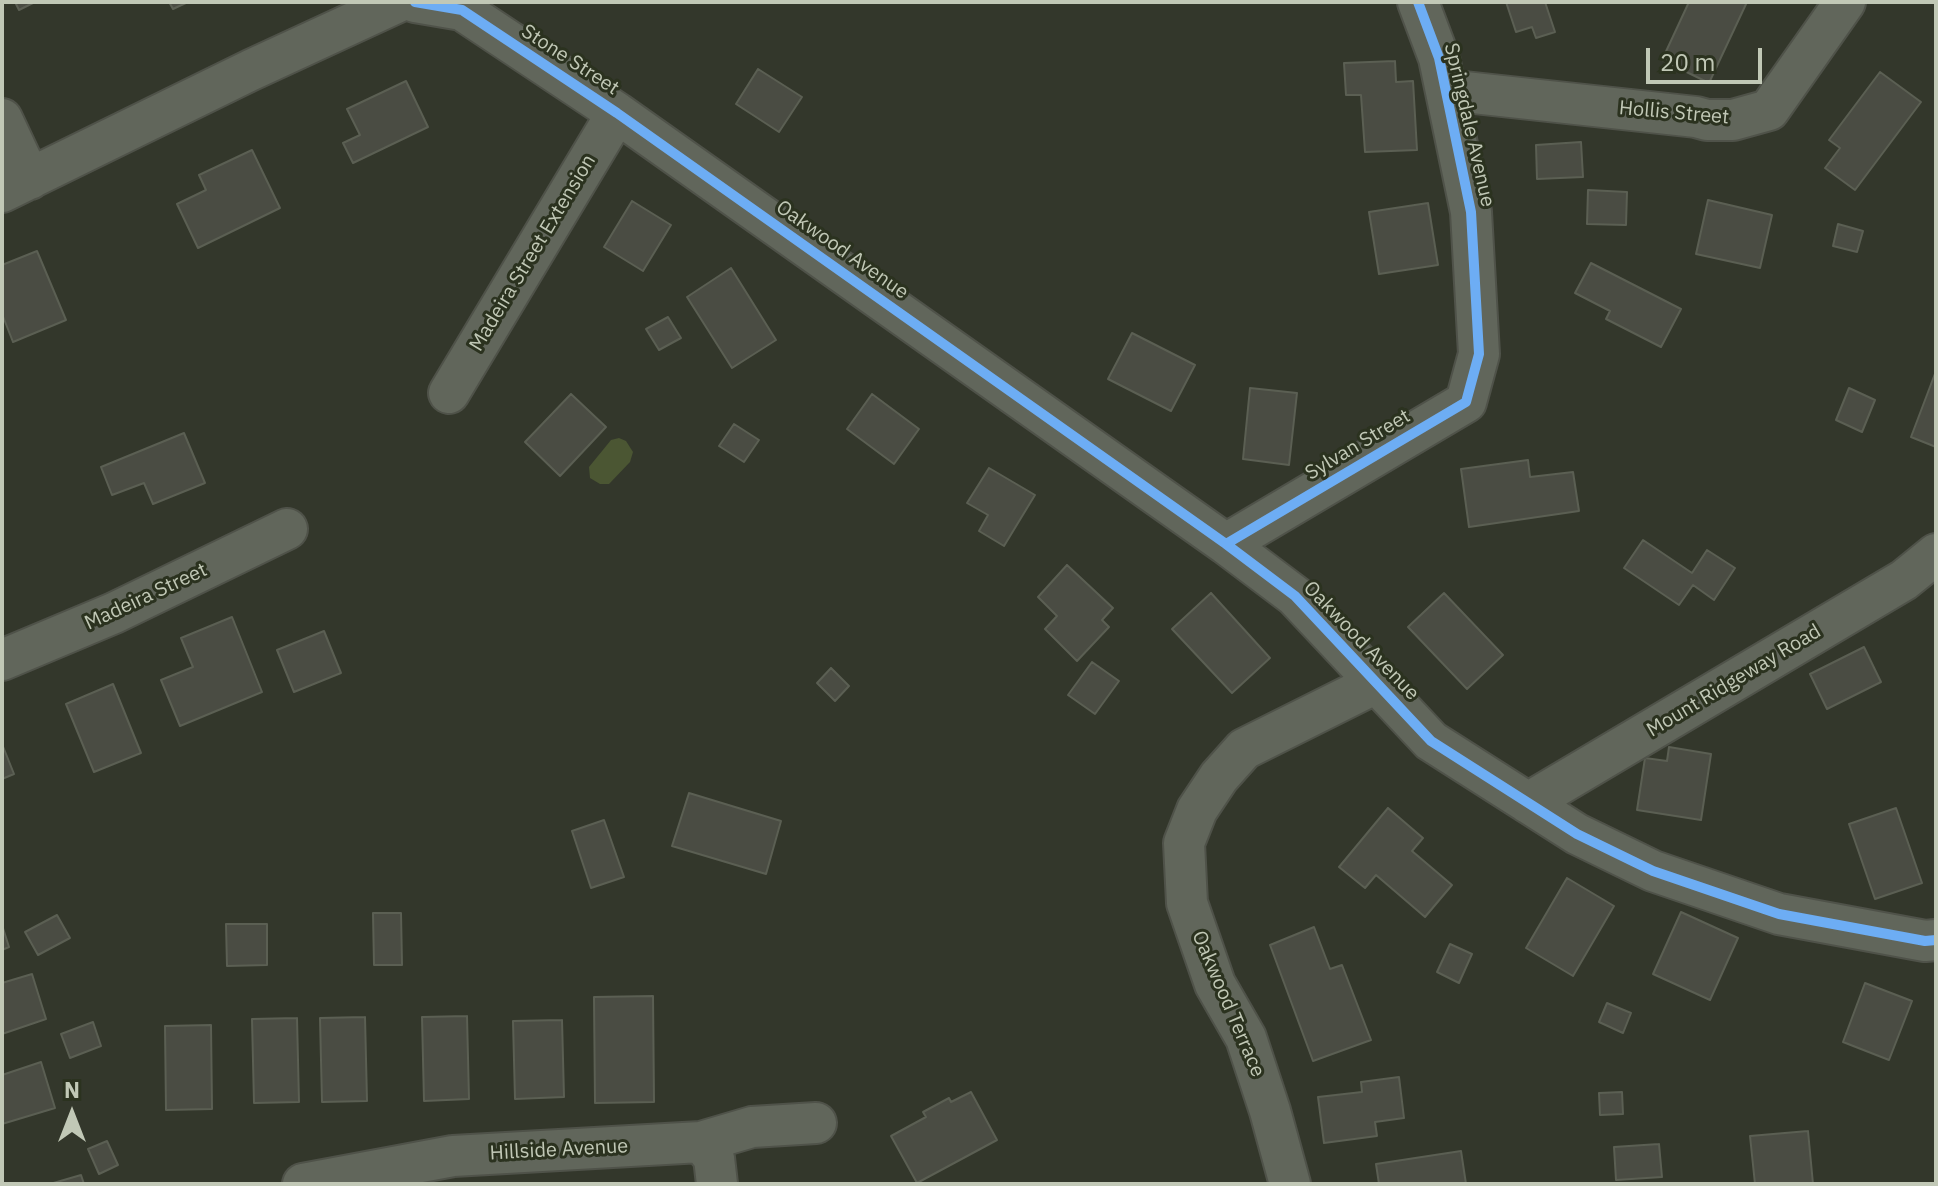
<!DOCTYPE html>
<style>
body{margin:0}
#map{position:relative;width:1938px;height:1186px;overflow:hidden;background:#33372b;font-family:"IBM Plex Sans",sans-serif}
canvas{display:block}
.frame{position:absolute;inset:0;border:4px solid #c1c8b6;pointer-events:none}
.north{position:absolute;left:32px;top:1074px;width:80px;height:80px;-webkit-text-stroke:6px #2b321f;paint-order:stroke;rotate:0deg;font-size:22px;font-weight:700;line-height:32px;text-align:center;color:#c1c8b6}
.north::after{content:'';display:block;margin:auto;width:28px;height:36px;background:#c1c8b6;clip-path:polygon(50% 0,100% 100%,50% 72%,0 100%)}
.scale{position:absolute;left:1646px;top:48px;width:116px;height:36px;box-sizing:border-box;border:4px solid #c1c8b6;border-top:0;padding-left:10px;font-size:24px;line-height:28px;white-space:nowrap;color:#c1c8b6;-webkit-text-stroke:6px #2b321f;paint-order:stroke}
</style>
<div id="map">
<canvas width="1938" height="1186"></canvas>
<div class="frame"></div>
<div class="north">N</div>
<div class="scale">20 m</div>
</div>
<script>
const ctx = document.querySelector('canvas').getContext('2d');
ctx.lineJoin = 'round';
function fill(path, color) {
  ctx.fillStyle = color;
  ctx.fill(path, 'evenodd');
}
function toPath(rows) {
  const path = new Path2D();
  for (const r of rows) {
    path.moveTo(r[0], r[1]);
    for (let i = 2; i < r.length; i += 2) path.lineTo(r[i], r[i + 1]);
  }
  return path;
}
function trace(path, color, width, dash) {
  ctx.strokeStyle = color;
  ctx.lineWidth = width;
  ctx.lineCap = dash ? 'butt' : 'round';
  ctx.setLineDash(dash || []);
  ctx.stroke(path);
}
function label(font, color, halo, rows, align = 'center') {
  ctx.font = font + ' "IBM Plex Sans",sans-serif';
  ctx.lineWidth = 6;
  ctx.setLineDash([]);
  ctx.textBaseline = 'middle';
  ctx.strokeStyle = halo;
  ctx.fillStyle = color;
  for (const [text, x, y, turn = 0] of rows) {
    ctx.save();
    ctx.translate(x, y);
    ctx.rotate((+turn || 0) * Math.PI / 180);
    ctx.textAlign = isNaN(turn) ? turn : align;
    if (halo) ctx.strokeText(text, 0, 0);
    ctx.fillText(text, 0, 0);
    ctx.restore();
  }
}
const water = toPath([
 [619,438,626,441,633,452,630,462,609,484,600,484,590,478,589,467,611,440]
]);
const building = toPath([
 [15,2,35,2,19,10,15,2],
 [169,2,188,2,173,9,169,2],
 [1506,2,1545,2,1555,32,1536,38,1532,27,1516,32,1506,2],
 [1689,2,1747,2,1709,83,1662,60,1689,2],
 [1395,61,1396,82,1413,81,1417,150,1365,152,1361,95,1346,95,1344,63,1395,61],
 [758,69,802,97,779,132,736,104,758,69],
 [1880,72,1921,102,1855,190,1825,168,1840,148,1829,140,1880,72],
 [406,81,428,127,353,163,343,143,360,135,347,109,406,81],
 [1581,142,1583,177,1537,179,1536,145,1581,142],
 [252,150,280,208,198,248,177,204,206,190,199,175,252,150],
 [1588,190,1627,192,1626,225,1587,224,1588,190],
 [1708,200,1772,215,1760,268,1696,254,1708,200],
 [632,201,671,225,643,271,604,247,632,201],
 [1428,203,1438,265,1379,274,1369,212,1428,203],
 [1838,224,1863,231,1857,252,1833,246,1838,224],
 [37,251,66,320,13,342,2,314,2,265,37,251],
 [1591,263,1681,309,1661,347,1606,319,1610,311,1575,293,1591,263],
 [731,268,776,340,732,368,687,297,731,268],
 [668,317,681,338,659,350,646,329,668,317],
 [1132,333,1195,365,1171,411,1108,379,1132,333],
 [1936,371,1936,447,1911,437,1936,371],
 [1250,388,1297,393,1289,465,1243,459,1250,388],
 [1849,388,1875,400,1862,432,1836,420,1849,388],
 [571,394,606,427,560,476,525,442,571,394],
 [872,394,919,429,894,464,847,429,872,394],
 [734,424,759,440,744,462,719,446,734,424],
 [184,433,205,483,153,504,144,483,112,495,101,467,184,433],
 [1528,460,1530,477,1573,472,1579,511,1469,527,1461,469,1528,460],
 [989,468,1035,495,1004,546,979,531,988,515,967,503,989,468],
 [1643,540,1692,573,1707,550,1735,568,1714,600,1693,585,1679,605,1624,568,1643,540],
 [1067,565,1113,608,1102,620,1109,627,1077,661,1045,629,1057,616,1038,597,1067,565],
 [1211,593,1270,658,1232,693,1172,629,1211,593],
 [1444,593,1503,655,1467,689,1408,627,1444,593],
 [232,617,262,692,180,726,161,680,193,667,181,638,232,617],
 [324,631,341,673,294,692,277,650,324,631],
 [1864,647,1881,682,1827,709,1810,674,1864,647],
 [1092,662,1119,681,1095,714,1068,695,1092,662],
 [831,668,849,686,835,701,817,683,831,668],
 [113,684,141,753,94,772,66,704,113,684],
 [2,744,14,774,2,779,2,744],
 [1669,747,1711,754,1701,820,1637,810,1645,758,1667,761,1669,747],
 [689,793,781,821,766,874,672,846,689,793],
 [1388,808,1423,838,1412,851,1452,885,1425,917,1376,875,1365,888,1339,867,1388,808],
 [1896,808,1922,883,1875,899,1849,824,1896,808],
 [604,820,624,877,591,888,572,831,604,820],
 [1567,878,1614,906,1573,976,1526,948,1567,878],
 [1681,912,1738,938,1710,1000,1653,974,1681,912],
 [373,913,401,913,402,965,374,965,373,913],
 [57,915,70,938,38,955,25,932,57,915],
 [226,924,267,924,267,965,227,966,226,924],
 [2,925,9,947,2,950,2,925],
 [1314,927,1330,969,1342,965,1371,1040,1313,1061,1270,945,1314,927],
 [1450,944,1472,954,1459,983,1437,972,1450,944],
 [32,974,46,1019,2,1034,2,983,32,974],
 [1865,983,1912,1001,1889,1060,1843,1042,1865,983],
 [653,996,654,1102,595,1103,594,997,653,996],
 [1607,1003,1631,1013,1623,1033,1599,1022,1607,1003],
 [467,1016,469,1099,424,1101,422,1017,467,1016],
 [365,1017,367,1101,322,1102,320,1018,365,1017],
 [297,1018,299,1102,254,1103,252,1019,297,1018],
 [562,1020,564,1097,515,1099,513,1021,562,1020],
 [93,1022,101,1046,70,1058,61,1034,93,1022],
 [211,1025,212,1109,166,1110,165,1026,211,1025],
 [41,1062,55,1108,2,1124,2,1075,41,1062],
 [1399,1077,1404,1118,1375,1122,1377,1136,1324,1143,1318,1097,1362,1092,1361,1082,1399,1077],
 [971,1092,997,1140,917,1183,891,1136,926,1117,923,1112,949,1098,951,1102,971,1092],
 [1622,1092,1623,1114,1600,1115,1599,1093,1622,1092],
 [1808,1131,1813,1184,1755,1184,1750,1136,1808,1131],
 [107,1141,118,1165,99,1174,88,1149,107,1141],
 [1659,1144,1662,1177,1616,1180,1614,1147,1659,1144],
 [1461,1151,1466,1184,1379,1184,1376,1164,1461,1151],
 [81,1175,84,1184,50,1184,81,1175]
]);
const street = toPath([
 [415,2,462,10,617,113,1226,544,1295,596,1431,741,1577,834,1653,871,1779,914,1925,941,1936,940],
 [1446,90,1696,117,1707,120,1733,120,1769,110,1845,2],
 [2,119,30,179],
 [2,192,251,70,398,2],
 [449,393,617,113],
 [1226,544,1466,402,1479,354,1471,212,1439,58,1418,2],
 [2,660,114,613,287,529],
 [1528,803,1904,580,1936,554],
 [701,1142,714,1158,717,1184],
 [303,1184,453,1156,701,1142,752,1127,816,1123],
 [1290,1184,1270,1111,1246,1038,1215,984,1187,903,1184,843,1197,810,1219,777,1244,749,1376,683]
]);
const cycleway = toPath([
 [415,2,462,10,617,113,1226,544,1295,596,1431,741,1577,834,1653,871,1779,914,1925,941,1936,940],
 [1226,544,1466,402,1479,354,1471,212,1439,58,1418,2]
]);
const streetNames = [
 ["Stone Street",570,60,33],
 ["Hollis Street",1674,113,5],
 ["Springdale Avenue",1469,125,77],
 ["Oakwood Avenue",842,250,35],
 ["Madeira Street Extension",533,253,-59],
 ["Sylvan Street",1358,445,-31],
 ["Madeira Street",146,597,-25],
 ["Oakwood Avenue",1361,641,46],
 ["Mount Ridgeway Road",1734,681,-31],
 ["Oakwood Terrace",1228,1004,67],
 ["Hillside Avenue",559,1150,-3]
];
fill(water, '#4b5633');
fill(building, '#4a4c43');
trace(building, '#5b5f53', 2);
trace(street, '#4f5249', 44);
trace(street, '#61665b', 40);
trace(cycleway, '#6dadf4', 10);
label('20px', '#c1c8b6', '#2b321f', streetNames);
</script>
